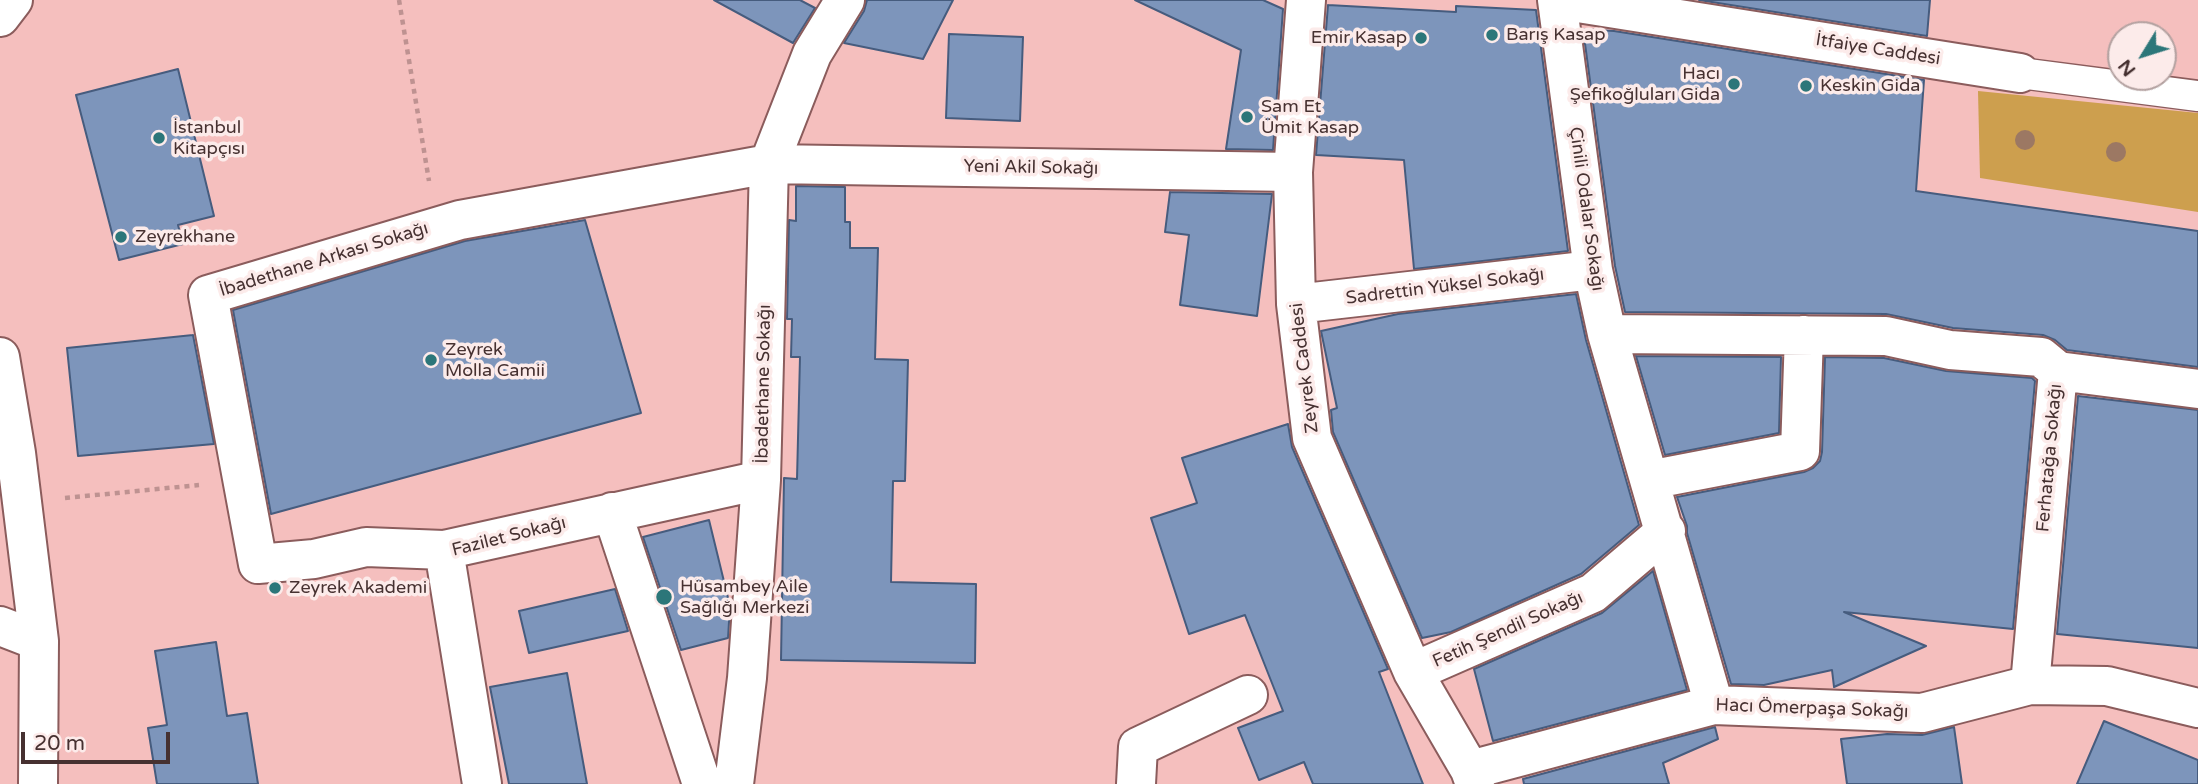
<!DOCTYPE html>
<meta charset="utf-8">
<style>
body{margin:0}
#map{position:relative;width:2198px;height:784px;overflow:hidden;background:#f5bfbe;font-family:"Varela Round",sans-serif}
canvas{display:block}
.north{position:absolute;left:2107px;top:21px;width:70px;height:70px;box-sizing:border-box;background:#fcebea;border:2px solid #b3a1a0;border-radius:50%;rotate:232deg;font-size:19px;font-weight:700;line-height:28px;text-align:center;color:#463131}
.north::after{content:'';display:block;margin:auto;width:24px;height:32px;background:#2c7679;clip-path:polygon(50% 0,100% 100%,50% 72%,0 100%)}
.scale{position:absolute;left:21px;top:732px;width:149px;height:32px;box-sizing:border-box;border:4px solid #463131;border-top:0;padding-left:9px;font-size:21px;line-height:24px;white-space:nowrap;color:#463131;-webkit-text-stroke:5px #fcebea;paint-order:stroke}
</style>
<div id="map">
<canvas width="2198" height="784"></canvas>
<div class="north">N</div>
<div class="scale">20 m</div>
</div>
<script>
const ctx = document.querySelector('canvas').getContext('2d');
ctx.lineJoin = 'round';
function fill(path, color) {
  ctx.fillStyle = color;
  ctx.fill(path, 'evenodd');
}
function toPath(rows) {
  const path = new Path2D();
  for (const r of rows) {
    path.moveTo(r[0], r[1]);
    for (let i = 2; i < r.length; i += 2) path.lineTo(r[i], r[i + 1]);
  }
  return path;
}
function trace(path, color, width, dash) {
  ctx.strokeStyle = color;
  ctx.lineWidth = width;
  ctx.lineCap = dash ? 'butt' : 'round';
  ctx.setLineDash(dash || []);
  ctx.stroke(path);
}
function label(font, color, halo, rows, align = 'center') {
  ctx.font = font + ' "Varela Round",sans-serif';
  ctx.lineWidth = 7;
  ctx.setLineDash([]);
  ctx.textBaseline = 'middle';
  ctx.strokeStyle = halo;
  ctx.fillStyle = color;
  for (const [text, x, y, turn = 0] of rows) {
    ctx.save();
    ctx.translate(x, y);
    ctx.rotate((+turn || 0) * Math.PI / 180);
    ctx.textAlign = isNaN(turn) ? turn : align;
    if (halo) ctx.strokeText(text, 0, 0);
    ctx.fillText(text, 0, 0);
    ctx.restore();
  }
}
const green = toPath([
 [1978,91,2198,113,2198,212,1980,178]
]);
const building = toPath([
 [714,0,800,0,815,8,793,43,714,0],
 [867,0,953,0,923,59,844,43,864,11,867,0],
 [1135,0,1263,0,1283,9,1273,150,1226,149,1241,50,1135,0],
 [1699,0,1930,0,1927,36,1699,0],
 [1328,5,1456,12,1456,6,1536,10,1568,251,1414,269,1404,160,1316,155,1328,5],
 [1583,29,1614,31,1924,80,1916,191,2198,231,2198,367,2067,350,2055,340,2043,335,1953,328,1886,314,1625,312,1615,266,1583,29],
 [949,34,1023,37,1020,121,946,118,949,34],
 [178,69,214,216,178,225,183,244,119,260,76,95,178,69],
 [796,186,845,187,845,222,850,222,850,248,878,248,875,359,908,360,905,481,893,481,891,582,976,584,975,663,781,660,784,478,797,479,800,357,791,357,792,319,787,319,789,220,796,221,796,186],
 [1170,192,1272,194,1257,316,1180,305,1189,235,1165,232,1170,192],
 [585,220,641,413,271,514,233,310,465,241,585,220],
 [1576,294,1586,340,1639,525,1581,574,1451,632,1422,638,1333,432,1331,410,1337,408,1321,331,1398,314,1576,294],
 [193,335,214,444,78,456,67,348,193,335],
 [1636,356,1781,357,1779,433,1665,455,1636,356],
 [1825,357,1884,358,1946,371,2032,378,2035,381,2013,629,1844,612,1926,646,1834,687,1832,670,1764,685,1731,684,1687,533,1687,526,1677,497,1804,472,1813,468,1820,461,1822,452,1825,357],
 [2078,396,2198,410,2198,648,2057,634,2078,396],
 [1288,424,1292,447,1388,669,1379,672,1423,784,1313,784,1304,762,1259,780,1238,728,1283,711,1245,615,1189,634,1151,518,1197,503,1182,458,1288,424],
 [709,520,730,606,728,638,681,650,643,537,709,520],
 [1653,571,1687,690,1493,741,1474,669,1602,613,1653,571],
 [615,589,628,631,529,653,519,611,615,589],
 [216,642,227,716,247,713,258,784,157,784,148,728,167,725,155,651,216,642],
 [567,673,587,784,509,784,490,687,567,673],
 [2104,721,2198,760,2198,784,2077,784,2104,721],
 [1715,727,1718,739,1663,763,1669,784,1524,784,1523,779,1715,727],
 [1954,727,1962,784,1847,784,1841,739,1887,734,1922,735,1954,727]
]);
const path = toPath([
 [399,0,429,181],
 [65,498,199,485]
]);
const pedestrian = toPath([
 [2020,73,2198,96]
]);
const minor = toPath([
 [1306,0,1293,172,1296,304,1312,438,1413,672,1470,770,1475,784],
 [1557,0,1593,270,1607,334,1714,705],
 [1559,0,2020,73],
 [0,17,13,0],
 [1296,304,1593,270],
 [1607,334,1886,336,1950,350,2041,357,2058,371],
 [0,357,16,453,39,641,38,784],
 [1649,480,1800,451,1804,335],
 [612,512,702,784],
 [444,550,366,547,314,559,258,564,208,295,460,220,769,164,1293,172],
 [0,626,39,641],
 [1413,672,1593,593,1666,531],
 [2030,685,2058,371,2198,389],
 [1470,770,1714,705,1922,713,2030,685,2107,686,2198,708],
 [482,784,444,550,761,480],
 [734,784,747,678,761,480,769,164,812,54,845,0],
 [1136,784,1138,747,1248,695]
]);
const trees = [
 [2025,140],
 [2116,152]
];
const markers = [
 [1492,35,7,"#2c7679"],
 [1421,38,7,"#2c7679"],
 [1734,84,7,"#2c7679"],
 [1806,86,7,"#2c7679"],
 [1247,117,7,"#2c7679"],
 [159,138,7,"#2c7679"],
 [121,237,7,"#2c7679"],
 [431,360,7,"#2c7679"],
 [275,588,7,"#2c7679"],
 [664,597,9,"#2c7679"]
];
const poiNames = [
 ["Barış Kasap",1506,35],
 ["Emir Kasap",1407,38,"right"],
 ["Hacı",1720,74,"right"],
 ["Şefikoğluları Gida",1720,95,"right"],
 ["Keskin Gida",1820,86],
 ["Sam Et",1261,107],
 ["Ümit Kasap",1261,128],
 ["İstanbul",173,128],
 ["Kitapçısı",173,149],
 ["Zeyrekhane",135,237],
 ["Zeyrek",445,350],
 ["Molla Camii",445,371],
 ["Hüsambey Aile",680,587],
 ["Sağlığı Merkezi",680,608],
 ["Zeyrek Akademi",289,588]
];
const streetNames = [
 ["İtfaiye Caddesi",1878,50,9],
 ["Yeni Akil Sokağı",1031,168,1],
 ["Çinili Odalar Sokağı",1586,209,82],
 ["İbadethane Arkası Sokağı",324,260,-17],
 ["Sadrettin Yüksel Sokağı",1445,287,-7],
 ["Zeyrek Caddesi",1305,368,-97],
 ["İbadethane Sokağı",764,384,-89],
 ["Ferhatağa Sokağı",2050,458,-85],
 ["Fazilet Sokağı",509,537,-14],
 ["Fetih Şendil Sokağı",1508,630,-24],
 ["Hacı Ömerpaşa Sokağı",1812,709,2]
];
fill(green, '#cd9f4e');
fill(building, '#7d95bb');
trace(building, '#465c7e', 2);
trace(pedestrian, '#8b5c5c', 33);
trace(minor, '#8b5c5c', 42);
trace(path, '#be9291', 4.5, [5, 5]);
trace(pedestrian, '#fff', 30);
trace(minor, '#fff', 38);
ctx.fillStyle = '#9c7863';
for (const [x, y] of trees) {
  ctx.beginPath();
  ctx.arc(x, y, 10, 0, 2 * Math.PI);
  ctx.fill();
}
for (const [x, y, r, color] of markers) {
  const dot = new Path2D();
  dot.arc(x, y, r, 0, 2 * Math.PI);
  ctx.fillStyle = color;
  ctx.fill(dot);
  trace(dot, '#fcebea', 2.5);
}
label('18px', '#463131', '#fcebea', poiNames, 'left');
label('18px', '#463131', '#fcebea', streetNames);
</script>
